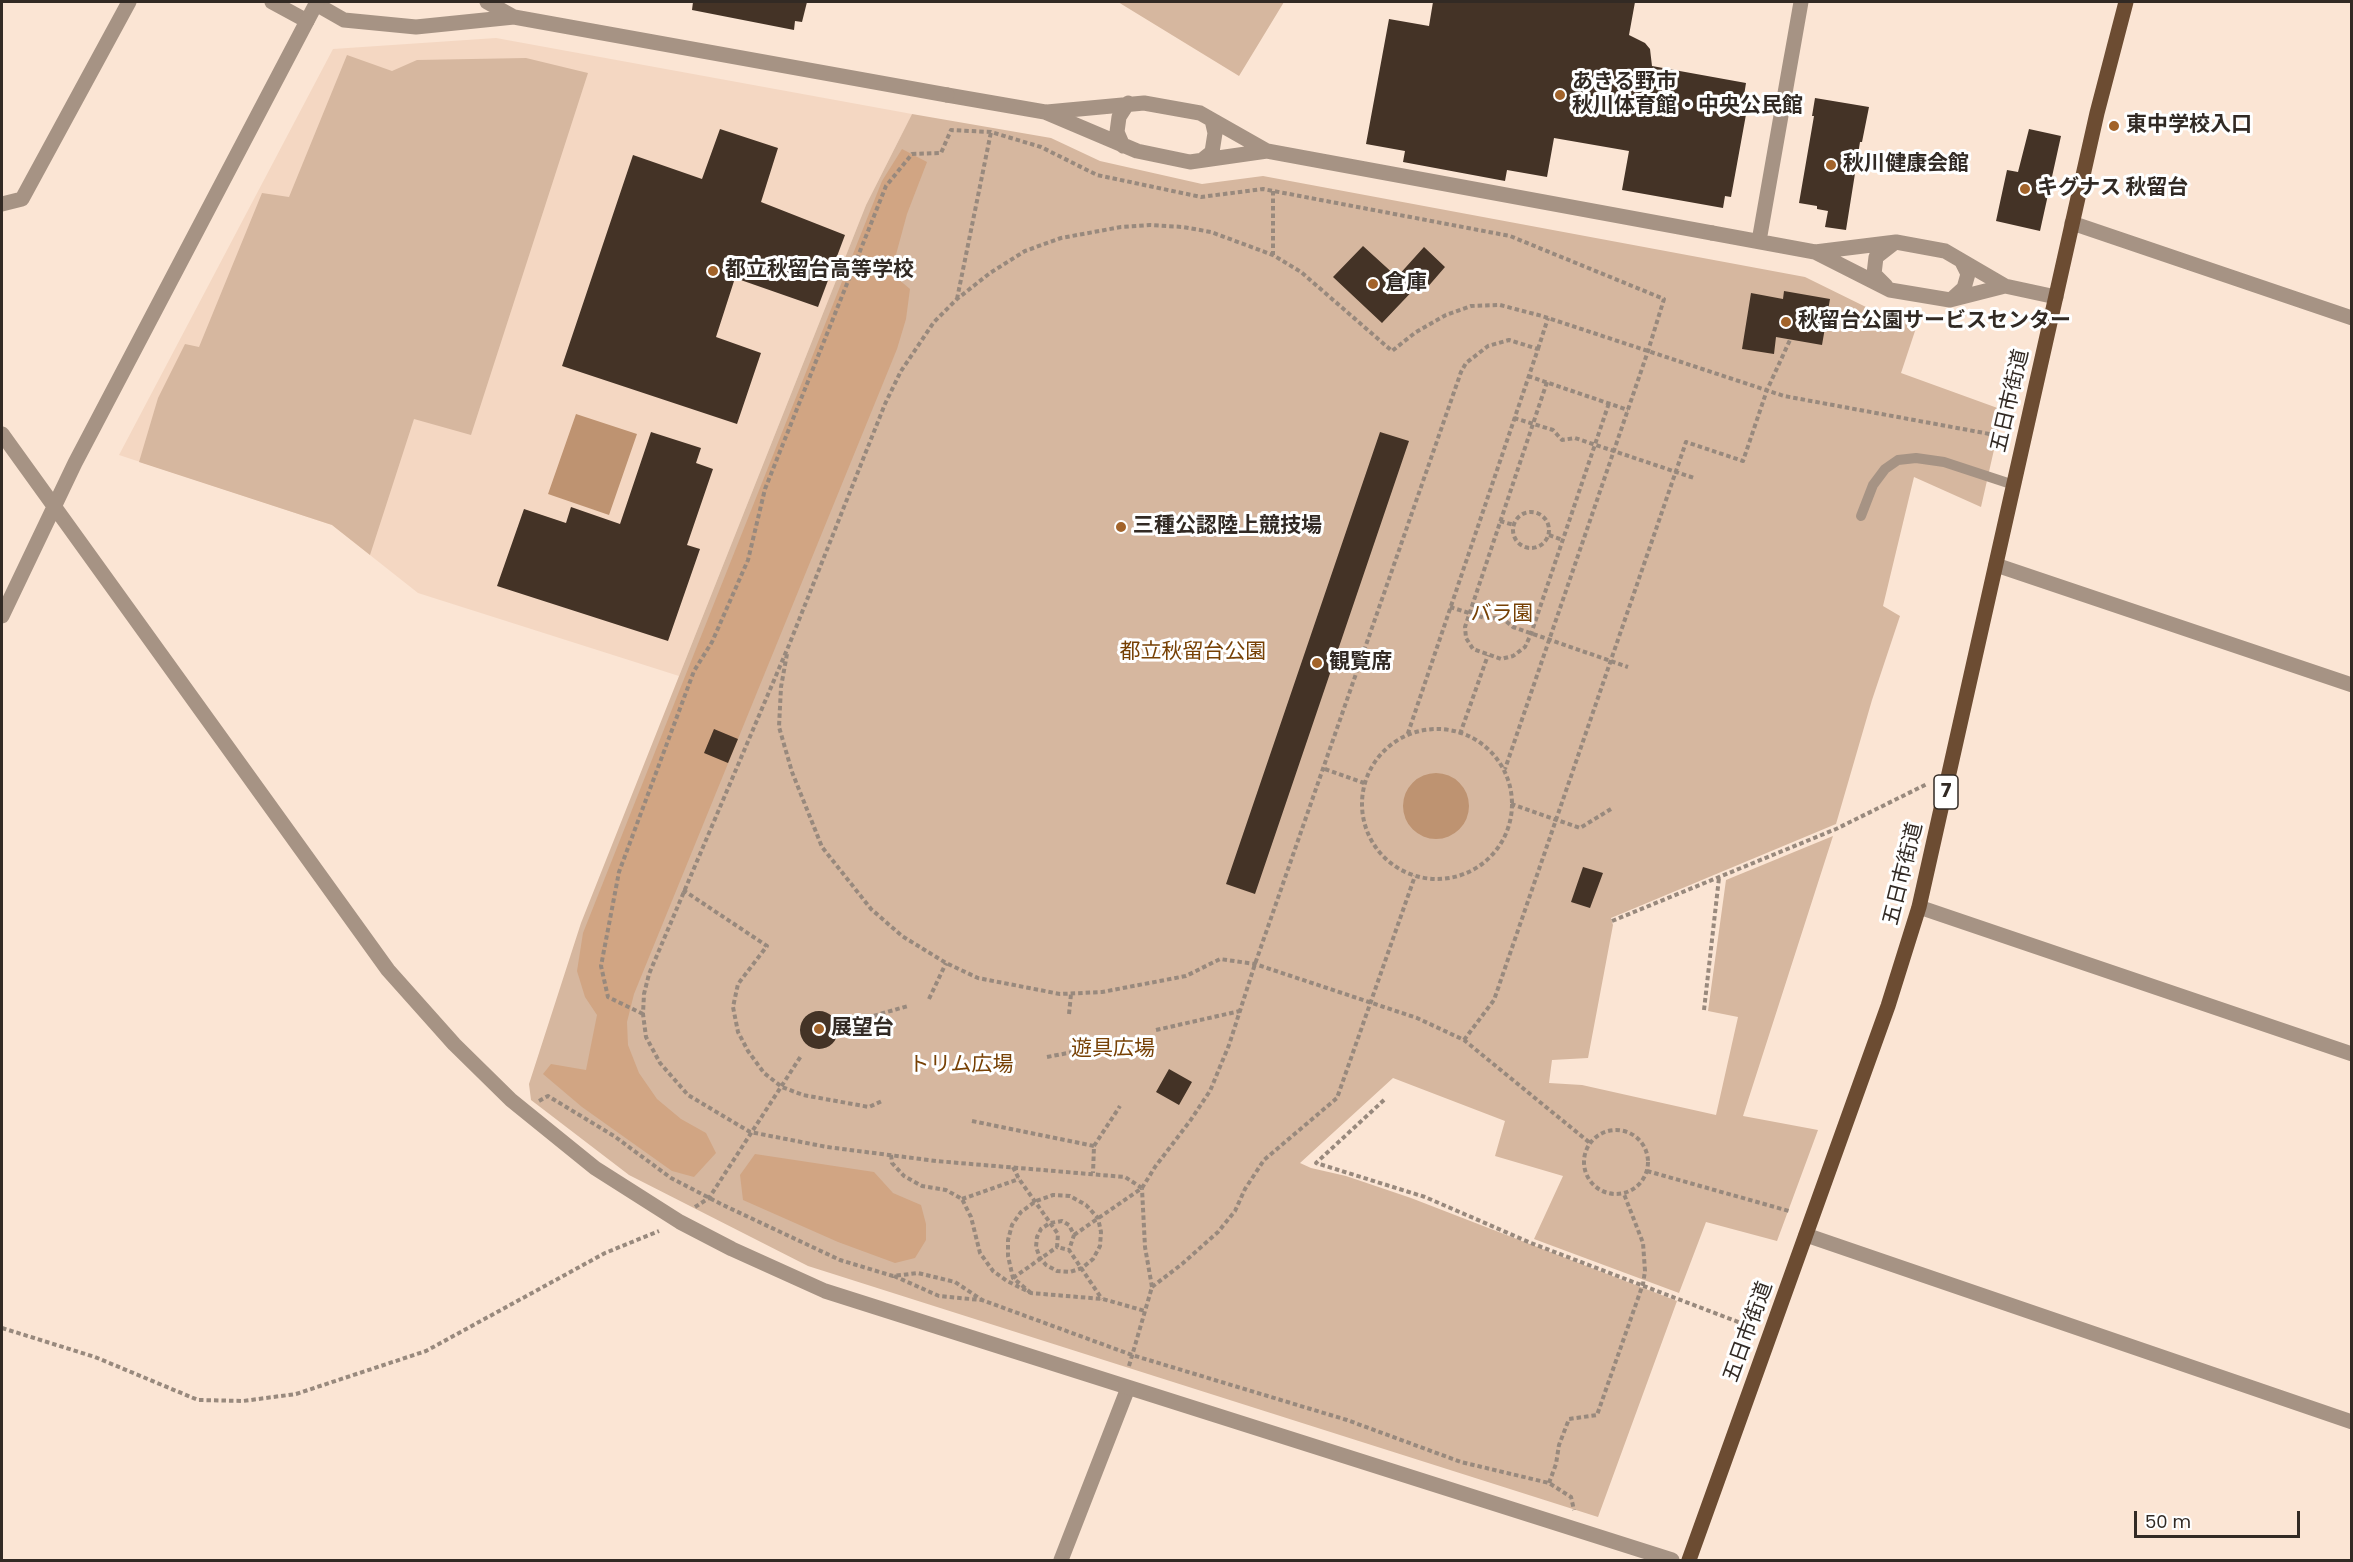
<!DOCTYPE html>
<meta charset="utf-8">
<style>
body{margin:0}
#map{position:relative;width:2353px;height:1562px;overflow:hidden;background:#fbe5d4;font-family:Poppins,sans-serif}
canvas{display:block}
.frame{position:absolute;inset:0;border:3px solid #322a24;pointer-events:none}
.scale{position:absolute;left:2134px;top:1511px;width:166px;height:27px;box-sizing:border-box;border:3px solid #322a24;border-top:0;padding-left:8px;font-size:18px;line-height:21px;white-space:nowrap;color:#322a24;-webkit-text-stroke:4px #fff;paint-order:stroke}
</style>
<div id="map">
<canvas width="2353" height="1562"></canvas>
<div class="frame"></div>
<div class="scale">50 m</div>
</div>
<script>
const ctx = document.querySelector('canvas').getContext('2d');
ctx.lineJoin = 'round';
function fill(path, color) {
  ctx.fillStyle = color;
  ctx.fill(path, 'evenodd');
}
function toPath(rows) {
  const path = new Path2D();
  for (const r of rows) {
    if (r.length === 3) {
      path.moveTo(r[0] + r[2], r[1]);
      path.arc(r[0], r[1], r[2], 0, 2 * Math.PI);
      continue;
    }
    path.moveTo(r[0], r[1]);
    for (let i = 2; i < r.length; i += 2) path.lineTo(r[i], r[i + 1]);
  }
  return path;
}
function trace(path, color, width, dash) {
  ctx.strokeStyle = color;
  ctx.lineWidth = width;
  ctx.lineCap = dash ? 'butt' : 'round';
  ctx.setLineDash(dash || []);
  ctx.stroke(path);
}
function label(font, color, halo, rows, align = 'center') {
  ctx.font = font + ' Poppins,"Noto Sans JP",sans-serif';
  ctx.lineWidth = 6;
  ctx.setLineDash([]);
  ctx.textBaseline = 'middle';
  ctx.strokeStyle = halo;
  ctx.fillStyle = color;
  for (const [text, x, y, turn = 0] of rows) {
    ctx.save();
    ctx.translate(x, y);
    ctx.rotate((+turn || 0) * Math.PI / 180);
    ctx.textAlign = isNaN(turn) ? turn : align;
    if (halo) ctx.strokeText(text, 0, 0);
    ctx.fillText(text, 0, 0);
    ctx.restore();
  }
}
const built = toPath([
 [496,38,912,114,866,205,679,676,418,593,332,525,119,455,333,49]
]);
const green = toPath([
 [1118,2,1284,2,1239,76],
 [347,55,392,71,417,60,526,58,588,73,471,435,414,419,370,555,332,525,139,462,158,398,185,344,199,347,262,193,289,197],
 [912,114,1051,138,1100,161,1202,184,1263,176,1805,277,1868,308,1919,319,1901,373,2003,410,1981,507,1914,477,1883,606,1900,616,1872,700,1836,824,1611,918,1613,925,1588,1058,1552,1060,1549,1083,1582,1085,1716,1115,1738,1017,1708,1011,1726,880,1833,836,1743,1116,1818,1130,1777,1241,1706,1222,1679,1293,1534,1239,1563,1176,1495,1156,1505,1121,1393,1078,1300,1163,1311,1168,1346,1176,1411,1198,1677,1301,1598,1517,808,1266,629,1175,531,1100,529,1084,581,923,866,205]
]);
const forest = toPath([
 [902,149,927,162,907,214,891,273,910,289,906,319,897,349,634,994,627,1022,628,1045,639,1073,657,1099,681,1119,706,1133,716,1153,694,1177,672,1171,582,1107,543,1074,551,1064,586,1070,597,1015,585,997,577,971,583,933,882,181],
 [755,1154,874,1172,893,1193,921,1205,926,1224,926,1240,915,1258,895,1263,838,1242,743,1200,740,1175]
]);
const water = toPath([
 [576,414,637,434,609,515,548,494],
 [1436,806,33]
]);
const building = toPath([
 [693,2,807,2,802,22,795,21,794,30,692,10],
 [1433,2,1635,2,1629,35,1645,43,1650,49,1652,66,1746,83,1742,108,1747,109,1731,197,1725,196,1723,208,1622,190,1629,151,1554,138,1547,177,1507,170,1505,181,1403,162,1405,151,1366,144,1389,19,1429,26],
 [1815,98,1869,107,1862,142,1860,142,1846,230,1825,227,1828,211,1817,209,1817,206,1799,203,1814,116,1812,116],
 [720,129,778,148,761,202,845,235,818,307,735,278,716,337,761,353,737,424,562,366,633,155,702,179],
 [2029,129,2061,136,2040,231,1996,221,2007,170,2018,172],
 [1363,246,1397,277,1424,247,1445,267,1426,289,1420,283,1382,323,1333,277],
 [1784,291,1830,299,1822,345,1776,337,1774,354,1742,349,1751,293,1783,299],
 [651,432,701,448,696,463,713,469,687,545,700,549,668,641,497,586,524,509,566,523,571,507,620,524],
 [1380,432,1409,441,1255,894,1226,884],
 [714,729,738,739,728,763,704,753],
 [1583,867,1603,873,1590,908,1571,902],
 [819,1030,19],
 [1169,1069,1192,1082,1179,1105,1156,1092]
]);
const path = toPath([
 [1273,191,1273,255],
 [957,299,991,132],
 [1538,349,1548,318],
 [1528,376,1628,410],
 [1547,382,1465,627,1466,638,1473,649,1501,659,1513,656,1525,647,1531,634,1609,403],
 [1514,418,1553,430,1562,440,1575,438,1694,478],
 [1531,530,18],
 [1500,521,1514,525],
 [1549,535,1563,540],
 [1450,607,1488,619,1501,617,1513,627,1628,667],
 [787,654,781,687,779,727,792,772,822,847,871,909,902,936,946,963,978,978,1060,994,1102,992,1186,976,1220,959,1255,964,1417,1018,1464,1040,1590,1143],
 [1437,804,75],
 [1460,734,1488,655],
 [1325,769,1364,783],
 [1511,804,1580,828,1611,809],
 [683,890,767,946,738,984,733,1007,738,1032,748,1051,764,1073,782,1087,803,1095,869,1107,882,1101],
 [1612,921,1836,829,1927,784],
 [929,999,946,963],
 [1704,1010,1719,878],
 [643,1014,608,997,601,966,619,872,694,671,712,642,748,560,765,489,886,186,912,154,941,153,951,130,991,132,1041,147,1097,175,1201,197,1263,189,1510,236,1664,299,1648,351,1505,769],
 [1069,1014,1071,994],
 [852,1022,908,1006],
 [1156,1030,1240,1011],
 [1464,1040,1494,1000,1686,442,1743,461,1767,390,1790,340],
 [1047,1057,1073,1052],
 [1384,1100,1316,1163,1425,1197,1531,1243,1754,1328],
 [539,1101,548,1096,614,1136,671,1178,723,1205,840,1260,893,1276,918,1273,955,1282,982,1300,1132,1355,1347,1420,1461,1462,1549,1483,1571,1497,1574,1510],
 [972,1121,1094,1146,1093,1173],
 [1616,1162,32],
 [1094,1146,1120,1106],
 [891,1155,892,1163,904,1176,922,1186,946,1190,962,1199,971,1217,980,1253,993,1271,1007,1281,1031,1293,1103,1299,1145,1311],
 [1013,1167,1019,1179,1058,1234,1057,1247,1069,1250,1102,1299],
 [1647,1171,1789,1211],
 [1142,1188,1125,1177,936,1161,827,1147,750,1132,688,1095,660,1063,646,1037,643,1014,644,994,649,974,789,645,885,404,901,371,934,322,957,299,990,273,1025,251,1061,238,1121,227,1150,225,1183,227,1211,232,1273,255,1301,272,1392,351,1416,332,1446,315,1471,306,1500,305,1542,316,1784,396,2006,437],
 [962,1199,1019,1179],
 [695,1207,709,1198,801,1056],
 [1074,1235,1142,1188,1155,1167,1190,1121,1210,1091,1229,1045,1255,964,1461,372,1466,363,1488,346,1509,340,1538,349,1407,736],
 [894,1276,939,1296,981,1300],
 [1013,1278,1057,1247],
 [1152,1287,1182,1264,1218,1232,1235,1211,1245,1189,1264,1160,1337,1098,1415,876],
 [1031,1293,1013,1278,1008,1256,1008,1240,1012,1225,1021,1212,1036,1201,1053,1195,1070,1196,1086,1205,1098,1218,1101,1232,1100,1246,1093,1259,1082,1268,1070,1272,1057,1271,1046,1265,1040,1258,1036,1247,1037,1237,1041,1229,1050,1223,1062,1221,1069,1225,1074,1235,1069,1250],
 [2,1328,95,1357,198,1400,243,1401,296,1394,426,1351,605,1253,659,1231],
 [1129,1366,1152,1287,1145,1247,1142,1189],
 [1549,1483,1556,1464,1559,1445,1569,1419,1597,1415,1643,1284,1645,1271,1643,1243,1624,1194]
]);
const service = toPath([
 [1861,516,1873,485,1885,469,1898,460,1916,458,1944,462,2014,485]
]);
const pedestrian = toPath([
 [947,95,1045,112,1137,151,1190,162,1267,151,1712,233],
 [1047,112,1144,103,1200,113,1267,151],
 [1123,146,1117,132,1119,117,1128,103],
 [1202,160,1212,152,1215,133,1212,120]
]);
const minor = toPath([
 [272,2,307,21],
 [487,2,514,17],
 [316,4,344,20,416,27,514,17,947,95],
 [2,204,22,199,129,2],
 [2072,223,2352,318],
 [1712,233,1815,252,1890,290,1950,300,2005,286],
 [1759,241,1801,2],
 [1815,252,1896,242,1945,251,2005,286,2056,297],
 [1886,286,1874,274,1876,257,1894,243],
 [1953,298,1964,288,1968,274,1961,260],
 [1996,565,2352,685],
 [1919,907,2352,1054],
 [1806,1235,2352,1422],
 [1061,1560,1128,1388]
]);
const tertiary = toPath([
 [2,434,388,970,454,1044,511,1100,595,1168,680,1222,732,1249,825,1291,1672,1560],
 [2,616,75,463,317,2]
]);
const primary = toPath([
 [1689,1560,1888,1006,1919,907,2097,113,2126,2]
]);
const markers = [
 [1560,95,6,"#a2632a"],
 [2114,126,6,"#a2632a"],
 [1831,165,6,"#a2632a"],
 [2025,189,6,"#a2632a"],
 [713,271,6,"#a2632a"],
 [1373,284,6,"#a2632a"],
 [1786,322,6,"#a2632a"],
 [1121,527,6,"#a2632a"],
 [1317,663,6,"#a2632a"],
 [819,1029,6,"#a2632a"]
];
const shields = [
 [1946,792,24]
];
const shieldNames = [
 ["7",1946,792]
];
const poiNames = [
 ["あきる野市",1572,83],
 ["秋川体育館・中央公民館",1572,107],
 ["東中学校入口",2126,126],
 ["秋川健康会館",1843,165],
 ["キグナス 秋留台",2037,189],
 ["都立秋留台高等学校",725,271],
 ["倉庫",1385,284],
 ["秋留台公園サービスセンター",1798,322],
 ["三種公認陸上競技場",1133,527],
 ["観覧席",1329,663],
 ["展望台",831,1029]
];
const streetNames = [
 ["五日市街道",2011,401,-77],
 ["五日市街道",1904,874,-76],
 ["五日市街道",1749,1332,-70]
];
const parkNames = [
 ["バラ園",1502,615],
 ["都立秋留台公園",1193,653],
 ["遊具広場",1113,1050],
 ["トリム広場",961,1066]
];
fill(built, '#f4d7c2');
fill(green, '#d6b79f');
fill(forest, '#d1a583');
fill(water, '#be9371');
fill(building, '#443326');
trace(path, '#98897d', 4, [4.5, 3]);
trace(service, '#a69384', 10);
trace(pedestrian, '#a69384', 15);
trace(minor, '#a69384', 15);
trace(tertiary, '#a69384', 15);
trace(primary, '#6c4c32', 15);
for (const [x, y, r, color] of markers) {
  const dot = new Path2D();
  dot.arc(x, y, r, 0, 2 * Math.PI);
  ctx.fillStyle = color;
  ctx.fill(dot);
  trace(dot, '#fff', 2);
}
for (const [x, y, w] of shields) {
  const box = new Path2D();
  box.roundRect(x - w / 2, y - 17, w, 34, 4.5);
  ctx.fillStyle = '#fff';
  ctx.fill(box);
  trace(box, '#322a24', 1.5);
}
label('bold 20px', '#322a24', null, shieldNames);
label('bold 21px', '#322a24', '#fff', poiNames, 'left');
label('21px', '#322a24', '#fff', streetNames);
label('21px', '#774105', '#fff', parkNames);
</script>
